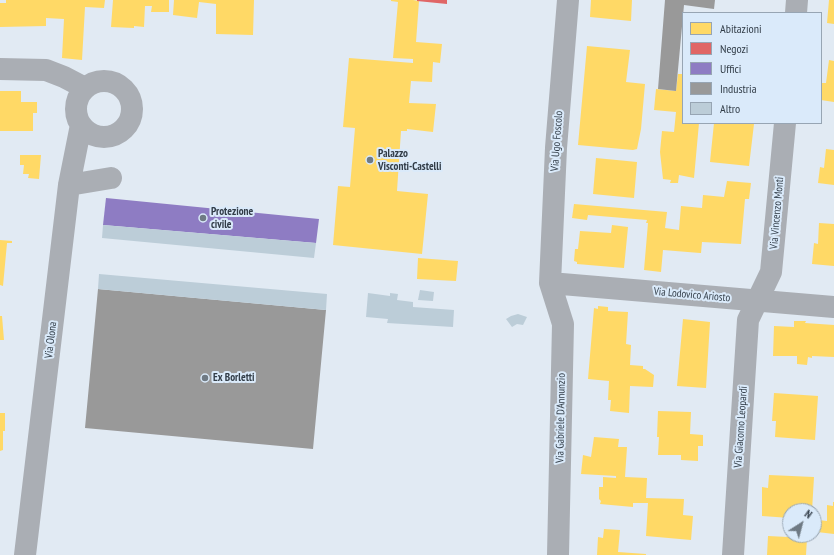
<!DOCTYPE html>
<style>
body{margin:0}
#map{position:relative;width:834px;height:555px;overflow:hidden;background:#e1eaf3;font-family:"PT Sans Narrow",sans-serif}
canvas{display:block}
.legend{position:absolute;left:682px;top:12px;width:140px;height:112px;box-sizing:border-box;background:#daeafa;border:1px solid #97a5b3;margin:0;padding:5px 7px;list-style:none;font-size:12px;color:#323d48}
.legend li{display:flex;align-items:center;gap:8px;height:20px}
.legend b{width:20px;border:1px solid #97a5b3}
.north{position:absolute;left:782px;top:503px;width:40px;height:40px;box-sizing:border-box;background:#daeafa;border:1px solid #97a5b3;border-radius:50%;rotate:36deg;font-size:11px;font-weight:700;line-height:16px;text-align:center;color:#323d48}
.north::after{content:'';display:block;margin:auto;width:14px;height:18px;background:#6f7a84;clip-path:polygon(50% 0,100% 100%,50% 72%,0 100%)}
</style>
<div id="map">
<canvas width="834" height="555"></canvas>
<ul class="legend">
<li><b style="height:11px;background:#ffd966"></b>Abitazioni</li>
<li><b style="height:11px;background:#e06666"></b>Negozi</li>
<li><b style="height:11px;background:#8e7cc3"></b>Uffici</li>
<li><b style="height:11px;background:#999"></b>Industria</li>
<li><b style="height:11px;background:#bccdd8"></b>Altro</li>
</ul>
<div class="north">N</div>
</div>
<script>
const ctx = document.querySelector('canvas').getContext('2d');
ctx.lineJoin = 'round';
function fill(path, color) {
  ctx.fillStyle = color;
  ctx.fill(path, 'evenodd');
}
function toPath(rows) {
  const path = new Path2D();
  for (const r of rows) {
    if (r.length === 3) {
      path.moveTo(r[0] + r[2], r[1]);
      path.arc(r[0], r[1], r[2], 0, 2 * Math.PI);
      continue;
    }
    path.moveTo(r[0], r[1]);
    for (let i = 2; i < r.length; i += 2) path.lineTo(r[i], r[i + 1]);
  }
  return path;
}
function trace(path, color, width, dash) {
  ctx.strokeStyle = color;
  ctx.lineWidth = width;
  ctx.lineCap = dash ? 'butt' : 'round';
  ctx.setLineDash(dash || []);
  ctx.stroke(path);
}
function label(font, color, halo, rows, align = 'center') {
  ctx.font = font + ' "PT Sans Narrow",sans-serif';
  ctx.lineWidth = 4;
  ctx.setLineDash([]);
  ctx.textBaseline = 'middle';
  ctx.strokeStyle = halo;
  ctx.fillStyle = color;
  for (const [text, x, y, turn = 0] of rows) {
    ctx.save();
    ctx.translate(x, y);
    ctx.rotate((+turn || 0) * Math.PI / 180);
    ctx.textAlign = isNaN(turn) ? turn : align;
    if (halo) ctx.strokeText(text, 0, 0);
    ctx.fillText(text, 0, 0);
    ctx.restore();
  }
}
const homes = toPath([
 [6,0,105,0,104,8,85,7,82,60,62,58,64,19,46,18,46,26,0,27,0,3,6,3],
 [113,0,169,0,169,12,151,12,152,6,145,6,144,27,134,26,134,28,111,27],
 [174,0,254,0,253,35,216,34,216,4,199,2,197,18,173,15],
 [391,0,413,0,419,1,416,42,442,44,440,63,433,62,432,82,411,81,409,103,436,104,433,132,407,129,407,131,401,131,397,191,428,194,422,254,333,245,338,186,350,187,355,128,343,127,349,58,413,63,413,59,393,58,398,2,391,1],
 [591,0,632,0,631,21,590,17],
 [829,0,834,0,834,24,827,23],
 [587,46,630,50,626,82,645,84,641,129,637,149,633,150,578,145],
 [829,60,834,61,834,102,821,100,822,83,826,83],
 [678,74,683,74,683,123,699,123,694,178,679,175,678,183,670,183,671,180,663,179,660,152,662,131,674,132,676,112,654,110,656,89,676,91],
 [0,91,21,91,21,102,37,102,37,113,33,113,33,131,0,131],
 [714,123,742,123,754,124,749,166,710,162],
 [826,149,834,150,834,185,818,183,820,167,824,168],
 [20,155,41,155,39,179,28,178,29,174,23,174,24,165,20,165],
 [596,158,637,162,634,198,593,194],
 [727,181,751,183,749,199,745,199,741,244,702,242,701,253,700,253,663,250,661,272,644,270,648,223,646,223,647,220,588,215,587,220,572,218,574,204,667,212,665,228,679,230,681,206,702,208,703,195,724,197],
 [819,223,834,224,834,266,812,264,814,243,818,244],
 [612,225,628,227,624,268,577,264,577,262,574,261,575,249,578,249,580,231,611,233],
 [0,240,12,241,12,243,7,243,3,286,0,285],
 [418,258,458,261,456,281,417,279],
 [598,306,608,307,608,311,628,312,626,344,631,345,630,365,643,366,643,369,645,369,654,375,653,387,630,386,629,413,610,411,611,400,608,400,609,381,588,379,594,308,598,309],
 [0,316,2,316,4,340,0,340],
 [683,319,710,322,706,388,677,386],
 [794,321,806,321,805,323,834,325,834,357,812,356,812,358,808,357,807,365,797,364,797,356,773,356,774,326,794,327],
 [774,393,818,396,815,440,775,437,776,421,772,421],
 [658,411,691,412,690,434,703,435,703,446,698,446,698,461,681,460,681,455,658,455,659,437,657,437],
 [0,413,5,413,5,431,3,431,3,450,0,451],
 [594,437,619,439,618,447,627,447,625,477,647,478,646,498,684,499,683,515,693,516,691,540,646,536,648,503,633,503,633,507,600,504,601,501,599,499,599,487,603,487,603,477,616,478,616,476,581,474,583,455,591,457],
 [769,475,814,477,812,511,790,511,790,518,762,516,762,487,768,488],
 [833,502,834,502,834,534,817,532,818,520,827,521,827,505,833,506],
 [604,529,620,530,618,552,646,554,646,555,597,555,598,537,603,538],
 [768,536,807,538,806,555,767,555]
]);
const shops = toPath([
 [417,0,447,0,447,4,417,1]
]);
const offices = toPath([
 [106,198,319,219,316,243,103,225]
]);
const industry = toPath([
 [665,0,715,0,714,9,684,5,676,91,658,89],
 [98,289,326,310,313,449,85,428]
]);
const building = toPath([
 [103,225,316,243,314,258,102,238],
 [99,274,327,294,326,310,98,289],
 [420,290,434,292,433,301,418,300],
 [368,293,390,296,390,293,398,294,397,300,413,302,413,307,454,310,453,327,387,323,388,319,366,317],
 [518,314,527,317,523,325,517,324,512,327,506,319,511,316]
]);
const street = toPath([
 [796,13,797,0],
 [0,69,46,70,64,77,85,88],
 [104,109,28],
 [69,185,111,178],
 [550,283,834,307],
 [25,555,69,185,81,125],
 [558,555,563,324,550,283,556,148,568,0],
 [733,555,748,320,771,272,785,123]
]);
const markers = [
 [370,160,4,"#6f7a84"],
 [203,218,4,"#6f7a84"],
 [205,378,4,"#6f7a84"]
];
const streetNames = [
 ["Via Ugo Foscolo",557,141,-86],
 ["Via Vincenzo Monti",777,213,-85],
 ["Via Lodovico Ariosto",692,295,5],
 ["Via Olona",51,340,-83],
 ["Via Gabriele D'Annunzio",561,418,-89],
 ["Via Giacomo Leopardi",741,427,-86]
];
const poiNames = [
 ["Palazzo",378,154],
 ["Visconti-Castelli",378,167],
 ["Protezione",211,212],
 ["civile",211,225],
 ["Ex Borletti",213,378]
];
fill(homes, '#ffd966');
fill(shops, '#e06666');
fill(offices, '#8e7cc3');
fill(industry, '#999');
fill(building, '#bccdd8');
trace(street, '#aaaeb4', 22);
for (const [x, y, r, color] of markers) {
  const dot = new Path2D();
  dot.arc(x, y, r, 0, 2 * Math.PI);
  ctx.fillStyle = color;
  ctx.fill(dot);
  trace(dot, '#daeafa', 1.5);
}
label('11px', '#323d48', '#daeafa', streetNames);
label('bold 11px', '#323d48', '#daeafa', poiNames, 'left');
</script>
